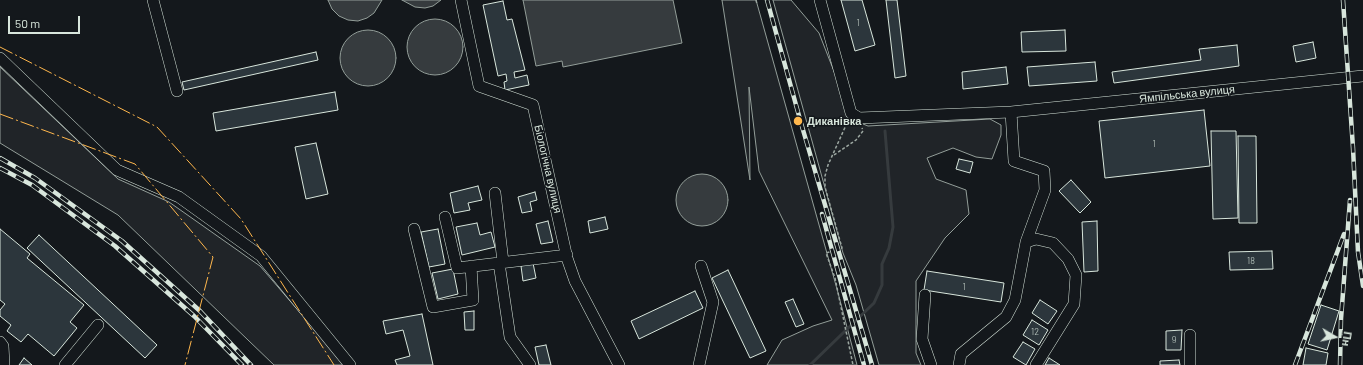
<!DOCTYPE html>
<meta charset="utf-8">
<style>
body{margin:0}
#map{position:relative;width:1363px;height:365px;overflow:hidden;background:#14181c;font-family:Barlow,sans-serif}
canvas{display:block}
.north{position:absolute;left:1315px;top:317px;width:40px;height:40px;-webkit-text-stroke:3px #14181c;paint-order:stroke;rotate:99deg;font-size:11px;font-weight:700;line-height:16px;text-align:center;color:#d8e6dc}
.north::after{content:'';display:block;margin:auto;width:14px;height:18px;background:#d8e6dc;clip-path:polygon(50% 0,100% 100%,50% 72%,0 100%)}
.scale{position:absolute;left:8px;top:16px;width:72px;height:18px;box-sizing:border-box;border:2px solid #d8e6dc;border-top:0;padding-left:5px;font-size:12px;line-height:14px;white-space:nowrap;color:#d8e6dc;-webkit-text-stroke:3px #14181c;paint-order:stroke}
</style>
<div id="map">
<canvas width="1363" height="365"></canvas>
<div class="north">Пн</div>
<div class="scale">50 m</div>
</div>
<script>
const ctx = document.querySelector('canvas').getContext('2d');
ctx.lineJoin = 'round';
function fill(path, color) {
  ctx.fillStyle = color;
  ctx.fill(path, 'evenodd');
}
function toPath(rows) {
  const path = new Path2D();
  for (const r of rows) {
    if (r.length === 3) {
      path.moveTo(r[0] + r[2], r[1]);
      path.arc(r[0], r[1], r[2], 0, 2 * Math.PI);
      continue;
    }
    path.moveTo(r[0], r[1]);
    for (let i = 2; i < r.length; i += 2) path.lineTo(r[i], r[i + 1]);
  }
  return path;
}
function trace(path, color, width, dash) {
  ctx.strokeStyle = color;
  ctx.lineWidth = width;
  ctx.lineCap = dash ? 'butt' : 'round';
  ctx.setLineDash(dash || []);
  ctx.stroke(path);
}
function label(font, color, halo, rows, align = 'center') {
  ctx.font = font + ' Barlow,sans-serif';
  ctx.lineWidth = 3;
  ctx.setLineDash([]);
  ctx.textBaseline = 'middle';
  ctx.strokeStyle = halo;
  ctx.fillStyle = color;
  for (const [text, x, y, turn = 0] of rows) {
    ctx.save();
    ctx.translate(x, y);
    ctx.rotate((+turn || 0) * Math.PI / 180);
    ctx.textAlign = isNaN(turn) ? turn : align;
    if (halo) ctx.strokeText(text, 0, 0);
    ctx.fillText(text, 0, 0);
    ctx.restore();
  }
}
const green = toPath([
 [722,0,756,0,837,289,857,365,767,365,782,340,813,326,832,320,759,171,749,87,750,180,722,0],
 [773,0,791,0,819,33,853,120,868,126,990,119,1001,125,1001,135,992,159,976,157,953,148,927,158,936,179,966,190,969,214,945,238,916,281,916,353,921,365,879,365,856,285,843,253,773,0],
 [0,67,118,179,169,202,260,266,345,365,274,365,118,215,0,143,0,67]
]);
const water = toPath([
 [328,0,382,0,374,13,367,18,358,21,348,20,339,16,332,9,328,0],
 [402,0,441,0,433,6,425,8,415,7,402,0],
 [523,0,673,0,682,43,563,67,562,61,536,66,523,0],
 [435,47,28],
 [368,58,28],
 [702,200,26]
]);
const stream = toPath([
 [810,365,874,303,882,285,882,264,889,248,893,227,885,131]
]);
const building = toPath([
 [841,0,862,0,875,45,855,51,841,0],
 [886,0,897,0,906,76,895,78,886,0],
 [503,1,507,20,512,19,525,70,514,72,515,78,527,75,529,85,505,90,504,82,507,81,506,74,498,76,483,5,503,1],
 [1065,30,1066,51,1022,52,1021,32,1065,30],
 [1313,42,1316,58,1296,62,1293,46,1313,42],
 [1237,45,1239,66,1114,83,1112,72,1201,60,1199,49,1237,45],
 [316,52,318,60,184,90,182,82,316,52],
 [1095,62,1097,81,1029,86,1027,67,1095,62],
 [1006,67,1008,84,963,89,962,72,1006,67],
 [335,92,338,110,216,131,213,113,335,92],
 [1204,110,1210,166,1105,178,1099,121,1204,110],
 [1211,131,1236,131,1238,218,1213,219,1211,131],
 [1238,136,1256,136,1257,223,1239,223,1238,136],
 [316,143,328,194,306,199,295,147,316,143],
 [959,159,973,162,970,173,956,169,959,159],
 [1071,180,1091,202,1080,213,1059,191,1071,180],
 [478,186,482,200,468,203,470,210,454,213,450,193,478,186],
 [535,192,537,200,530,202,532,211,522,213,518,197,535,192],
 [605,217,608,229,590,233,588,221,605,217],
 [548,221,553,242,541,244,536,224,548,221],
 [1097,221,1098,271,1084,272,1082,222,1097,221],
 [477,223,480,235,491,232,495,247,462,255,456,227,477,223],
 [0,229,30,254,27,258,84,305,70,322,77,328,54,356,28,334,21,342,7,331,11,325,0,316,0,310,5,304,0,300,0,229],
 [438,229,445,264,429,267,421,232,438,229],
 [39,235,157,345,145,358,27,248,39,235],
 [1272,251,1273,269,1230,270,1229,252,1272,251],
 [533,263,536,278,523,281,521,266,533,263],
 [453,269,458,294,438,299,432,273,453,269],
 [728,270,766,351,750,358,712,278,728,270],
 [927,271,1004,283,1001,302,924,290,927,271],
 [695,291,703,308,639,339,631,321,695,291],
 [793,299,804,324,796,327,785,302,793,299],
 [1040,300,1057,311,1048,324,1032,313,1040,300],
 [1321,305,1339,311,1327,350,1308,344,1321,305],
 [474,311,474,330,465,330,464,312,474,311],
 [422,314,433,365,397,365,395,360,410,356,403,330,386,334,383,321,422,314],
 [1032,320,1048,330,1039,345,1023,335,1032,320],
 [1182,330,1181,350,1166,350,1166,331,1182,330],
 [1023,342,1035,349,1026,365,1013,357,1023,342],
 [546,345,551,365,539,365,535,347,546,345],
 [1306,348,1328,353,1326,365,1303,365,1306,348],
 [24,358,32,365,19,365,24,358],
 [1049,358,1060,365,1045,365,1049,358],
 [1179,360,1180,365,1160,365,1160,361,1179,360]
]);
const path = toPath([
 [756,0,757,4],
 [847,123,828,165,825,176,825,187,842,248,826,253,835,278,853,365],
 [834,155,856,140,863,131,862,128]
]);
const minor = toPath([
 [153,0,177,91],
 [461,0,479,86,533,105,567,258,575,281,619,365],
 [820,0,851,113,859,118,1011,112,1363,76],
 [0,58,117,170,179,197,261,256,350,365],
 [495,193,503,262],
 [445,217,457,268,567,255],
 [414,229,433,307,473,300,471,266],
 [1026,242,1036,239,1053,243,1068,259,1076,275,1074,304,1036,365],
 [499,263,510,337,530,365],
 [925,295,922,339,931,365],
 [1190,335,1190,365],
 [0,342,3,346,4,365],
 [65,365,98,325],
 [699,365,713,302,701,266],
 [959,365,961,354,1006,317,1015,300,1026,242,1045,190,1044,171,1014,161,1011,112]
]);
const rail = toPath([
 [767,0,801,123,872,365],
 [1343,0,1353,148,1358,252,1363,286],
 [0,158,35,178,122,241,200,311,251,365],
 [0,168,32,185,115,246,194,316,242,365],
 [822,214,864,365],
 [1295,365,1344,234],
 [1340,365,1341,319,1350,200]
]);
const power = toPath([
 [0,47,157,127,241,219,334,365],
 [0,114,135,164,213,257,185,365]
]);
const markers = [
 [798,121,5,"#ffb74d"]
];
const numberNames = [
 ["1",858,23],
 ["1",1154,144],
 ["18",1251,261],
 ["1",964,287],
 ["12",1035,332],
 ["9",1174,340]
];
const streetNames = [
 ["Ямпільська вулиця",1187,94,-6],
 ["Біологічна вулиця",548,169,77]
];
const poiNames = [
 ["Диканівка",807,121]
];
fill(green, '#202428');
trace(green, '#939e99', 1);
fill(water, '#363b3e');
trace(water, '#939e99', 1);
trace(stream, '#363b3e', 3);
fill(building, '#2c363c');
trace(building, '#d8e6dc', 1);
trace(minor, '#d8e6dc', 12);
trace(path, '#9da8a2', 1.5, [3, 2]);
trace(minor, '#14181c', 11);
trace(rail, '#d8e6dc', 4.5);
trace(rail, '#14181c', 3, [9]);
trace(power, '#ffb74d', 1, [14, 3, 2, 3]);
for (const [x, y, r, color] of markers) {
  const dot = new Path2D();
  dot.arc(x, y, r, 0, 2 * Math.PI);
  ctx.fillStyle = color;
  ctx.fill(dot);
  trace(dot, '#14181c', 1.5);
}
label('9px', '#adbab4', null, numberNames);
label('11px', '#d8e6dc', '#14181c', streetNames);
label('bold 11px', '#d8e6dc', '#14181c', poiNames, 'left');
</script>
